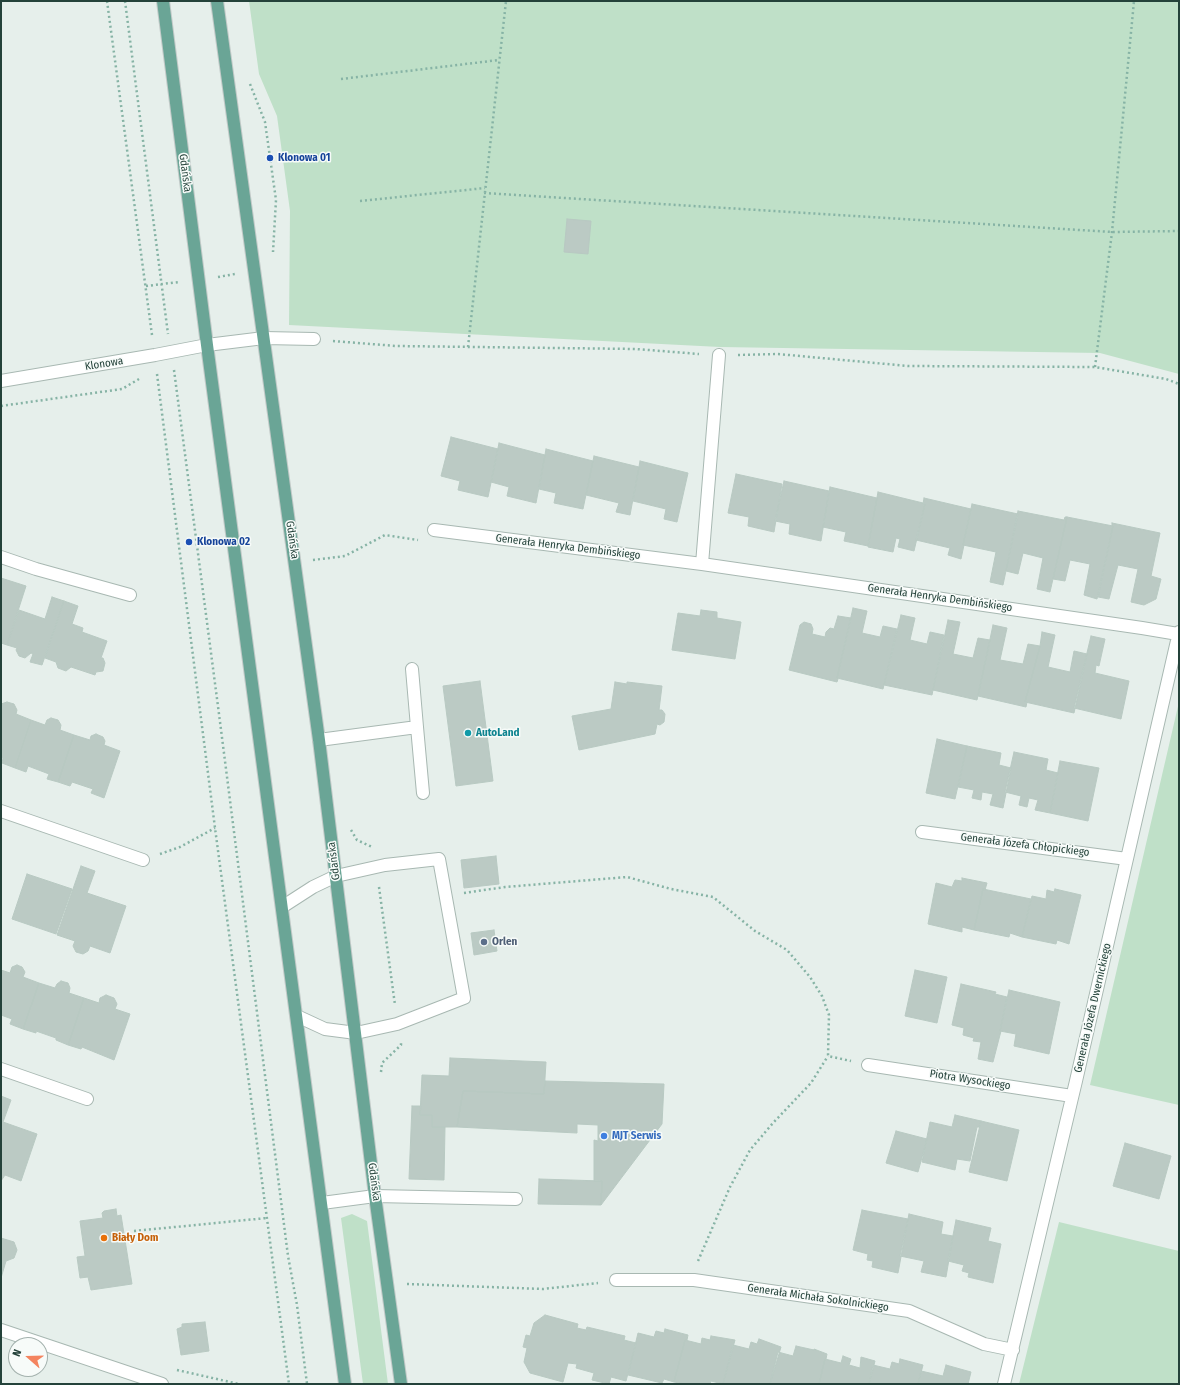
<!DOCTYPE html>
<meta charset="utf-8">
<style>
body{margin:0}
#map{position:relative;width:1180px;height:1385px;overflow:hidden;background:#e6efeb;font-family:"Fira Sans Condensed",sans-serif}
canvas{display:block}
.frame{position:absolute;inset:0;border:2px solid #24423a;pointer-events:none}
.north{position:absolute;left:8px;top:1337px;width:40px;height:40px;box-sizing:border-box;background:#f7fbf9;border:1px solid #a3b1ad;border-radius:50%;rotate:290deg;font-size:11px;font-weight:700;line-height:16px;text-align:center;color:#24423a}
.north::after{content:'';display:block;margin:auto;width:14px;height:18px;background:#f4845f;clip-path:polygon(50% 0,100% 100%,50% 72%,0 100%)}
</style>
<div id="map">
<canvas width="1180" height="1385"></canvas>
<div class="frame"></div>
<div class="north">N</div>
</div>
<script>
const ctx = document.querySelector('canvas').getContext('2d');
ctx.lineJoin = 'round';
function fill(path, color) {
  ctx.fillStyle = color;
  ctx.fill(path, 'evenodd');
}
function toPath(rows) {
  const path = new Path2D();
  for (const r of rows) {
    path.moveTo(r[0], r[1]);
    for (let i = 2; i < r.length; i += 2) path.lineTo(r[i], r[i + 1]);
  }
  return path;
}
function trace(path, color, width, dash) {
  ctx.strokeStyle = color;
  ctx.lineWidth = width;
  ctx.lineCap = dash ? 'butt' : 'round';
  ctx.setLineDash(dash || []);
  ctx.stroke(path);
}
function label(font, color, halo, rows, align = 'center') {
  ctx.font = font + ' "Fira Sans Condensed",sans-serif';
  ctx.lineWidth = 3;
  ctx.setLineDash([]);
  ctx.textBaseline = 'middle';
  ctx.strokeStyle = halo;
  ctx.fillStyle = color;
  for (const [text, x, y, turn = 0] of rows) {
    ctx.save();
    ctx.translate(x, y);
    ctx.rotate((+turn || 0) * Math.PI / 180);
    ctx.textAlign = isNaN(turn) ? turn : align;
    if (halo) ctx.strokeText(text, 0, 0);
    ctx.fillText(text, 0, 0);
    ctx.restore();
  }
}
const green = toPath([
 [249,1,1179,1,1179,374,1100,353,720,347,289,325,290,211,277,116,259,74],
 [1179,702,1179,1105,1090,1085],
 [352,1214,367,1221,388,1384,363,1384,341,1218],
 [1059,1222,1179,1251,1179,1384,1019,1384]
]);
const building = toPath([
 [567,219,591,221,588,254,564,252,567,219],
 [451,437,498,449,488,497,458,490,460,481,441,476,451,437],
 [499,443,545,455,536,503,507,496,509,487,491,482,499,443],
 [546,449,593,461,583,509,554,503,556,493,539,489,546,449],
 [594,456,639,467,630,515,616,512,619,503,586,495,594,456],
 [640,461,688,473,677,522,664,519,666,509,633,501,640,461],
 [736,474,782,484,774,532,748,526,749,517,728,513,736,474],
 [784,481,829,491,821,541,789,534,790,524,775,521,784,481],
 [830,487,877,498,868,546,844,541,846,532,823,527,830,487],
 [878,492,923,503,925,504,914,551,898,547,900,539,896,538,893,552,868,547,878,492],
 [924,498,971,509,963,545,964,545,961,559,948,555,950,548,916,540,925,504,923,504,924,498],
 [972,504,1018,514,1003,585,990,582,996,552,963,545,972,504],
 [1018,511,1064,520,1065,517,1067,517,1050,592,1037,589,1043,558,1023,553,1018,574,1006,571,1018,511],
 [1067,517,1113,526,1097,599,1084,595,1090,564,1070,560,1065,581,1053,579,1067,517],
 [1112,523,1160,533,1151,576,1161,579,1156,599,1144,605,1131,602,1138,569,1118,565,1109,599,1098,597,1113,526,1112,526,1112,523],
 [1,578,26,586,7,645,1,643,1,578],
 [52,597,64,601,42,665,30,662,33,654,31,653,25,658,19,656,16,650,17,648,7,645,19,610,45,619,52,597],
 [64,601,78,606,72,624,83,628,82,632,107,641,101,658,103,658,105,663,103,671,96,672,95,675,71,667,66,671,58,668,56,662,45,658,64,601],
 [853,608,867,611,862,633,880,637,883,626,897,629,883,689,837,678,853,608],
 [701,610,717,612,717,618,741,622,735,659,672,650,678,613,700,616,701,610],
 [901,615,915,618,910,640,927,644,930,632,944,635,932,695,884,685,901,615],
 [838,616,851,618,837,678,838,679,837,682,789,670,800,625,804,622,811,624,813,629,812,634,825,637,826,632,830,628,834,629,838,616],
 [948,620,960,622,953,654,973,658,978,638,990,640,977,700,933,690,948,620],
 [993,625,1007,628,1000,660,1023,664,1028,644,1040,646,1025,702,1027,702,1026,707,978,696,993,625],
 [1042,632,1055,635,1048,667,1070,672,1074,651,1087,654,1074,713,1025,702,1040,646,1042,632],
 [1091,636,1105,639,1099,666,1096,665,1095,673,1129,681,1121,719,1074,708,1091,636],
 [480,681,493,781,456,786,443,686,480,681],
 [615,682,627,684,627,682,662,686,659,710,662,710,665,714,664,722,660,725,657,724,655,734,579,750,572,716,611,709,615,682],
 [7,702,14,704,17,710,16,714,31,720,15,768,2,763,3,758,1,757,1,704,7,702],
 [51,718,58,720,61,725,60,730,74,735,58,782,47,779,49,774,28,766,26,772,15,768,31,720,45,725,47,720,51,718],
 [96,734,103,737,105,741,104,745,120,751,104,798,91,793,93,789,72,782,70,786,58,782,74,735,90,740,91,736,96,734],
 [937,739,967,746,955,799,926,793,937,739],
 [967,746,1001,753,999,765,1011,768,1003,808,990,805,993,794,982,792,981,800,972,798,974,790,958,787,967,746],
 [1014,752,1048,759,1046,770,1058,773,1050,813,1035,810,1038,800,1029,798,1027,807,1019,805,1021,796,1005,792,1014,752],
 [1060,761,1099,768,1088,821,1050,813,1060,761],
 [496,856,499,884,464,888,461,860,496,856],
 [81,866,95,871,87,893,126,906,110,953,90,946,88,951,83,954,76,952,73,946,75,941,57,935,81,866],
 [27,874,72,889,56,934,12,919,27,874],
 [962,878,987,883,985,890,983,889,974,930,962,927,962,932,928,924,936,883,952,887,955,880,962,881,962,878],
 [983,889,1031,899,1022,937,1010,933,1009,937,974,930,983,889],
 [1055,889,1081,895,1069,944,1057,940,1056,944,1022,937,1032,896,1046,899,1047,890,1054,892,1055,889],
 [494,930,497,951,474,955,471,933,494,930],
 [17,965,22,967,25,972,23,977,39,983,23,1029,10,1024,12,1019,1,1015,1,970,10,973,12,967,17,965],
 [915,970,947,977,937,1023,905,1016,915,970],
 [61,981,68,983,70,988,69,993,84,998,68,1045,56,1040,56,1038,36,1031,36,1033,23,1029,39,983,55,988,57,984,61,981],
 [961,984,996,992,995,994,1007,997,1000,1031,1001,1031,993,1062,978,1059,981,1042,973,1041,974,1038,963,1035,964,1028,952,1025,961,984],
 [1009,990,1060,1002,1049,1054,1014,1046,1016,1034,1000,1031,1009,990],
 [106,995,114,998,117,1004,115,1009,130,1014,114,1060,82,1047,81,1049,68,1045,84,998,99,1003,100,998,106,995],
 [450,1058,546,1062,544,1094,463,1091,457,1127,432,1127,432,1115,420,1115,422,1075,449,1076,450,1058],
 [545,1081,664,1084,662,1124,601,1205,602,1181,594,1181,594,1140,598,1141,598,1125,577,1124,577,1133,457,1127,463,1091,544,1094,545,1081],
 [1,1096,11,1100,3,1122,37,1134,21,1181,5,1175,1,1181,1,1096],
 [412,1106,421,1106,420,1115,432,1115,432,1127,445,1127,444,1180,409,1179,412,1106],
 [955,1115,981,1121,979,1127,977,1127,970,1161,957,1159,955,1170,922,1162,930,1122,952,1127,955,1115],
 [981,1121,1019,1130,1007,1181,969,1172,981,1121],
 [896,1131,927,1139,918,1172,886,1163,896,1131],
 [1125,1143,1171,1156,1159,1199,1113,1186,1125,1143],
 [539,1179,602,1181,601,1205,538,1204,539,1179],
 [116,1209,117,1216,121,1215,132,1284,91,1290,88,1277,80,1278,77,1257,85,1256,80,1221,103,1218,102,1213,104,1211,116,1209],
 [862,1210,908,1219,898,1273,872,1267,873,1261,867,1260,868,1254,853,1250,862,1210],
 [909,1214,943,1222,941,1234,953,1236,946,1277,921,1272,924,1261,900,1256,909,1214],
 [956,1220,991,1228,988,1241,1001,1244,993,1283,968,1277,969,1273,962,1271,964,1265,948,1261,956,1220],
 [1,1238,14,1242,17,1250,14,1258,6,1261,1,1278,1,1238],
 [545,1315,578,1324,577,1328,586,1330,587,1327,625,1336,624,1340,636,1343,626,1381,611,1377,609,1384,592,1380,594,1373,576,1368,577,1364,568,1363,563,1382,530,1373,524,1362,527,1348,523,1347,526,1335,530,1336,534,1323,545,1315],
 [205,1322,209,1351,181,1355,177,1329,182,1327,182,1324,205,1322],
 [665,1329,688,1335,687,1340,685,1340,674,1382,664,1379,662,1383,628,1375,638,1333,654,1337,656,1331,664,1333,665,1329],
 [711,1336,735,1340,723,1384,711,1381,710,1384,685,1384,674,1382,685,1340,701,1344,702,1338,710,1340,711,1336],
 [759,1339,781,1347,770,1384,723,1384,733,1345,749,1349,751,1342,757,1344,759,1339],
 [796,1346,814,1350,814,1349,827,1354,826,1359,825,1359,819,1384,770,1384,778,1352,793,1356,796,1346],
 [843,1356,851,1359,849,1365,860,1368,861,1357,875,1361,869,1384,819,1384,825,1359,841,1363,843,1356],
 [900,1359,923,1365,918,1384,869,1384,873,1365,890,1369,892,1362,899,1364,900,1359],
 [946,1365,971,1372,968,1384,918,1384,921,1371,943,1376,946,1365]
]);
const path = toPath([
 [107,1,152,335],
 [125,1,168,334],
 [341,79,499,60],
 [250,84,265,122,276,200,273,252],
 [484,193,1112,232,1179,231],
 [360,201,485,188],
 [218,277,235,274],
 [146,286,179,282],
 [333,341,396,346,636,349,699,354],
 [468,347,506,1],
 [738,355,778,354,908,366,1095,367,1166,379,1179,384],
 [1095,367,1112,232,1134,1],
 [174,370,219,714,288,1256,297,1305,307,1384],
 [157,374,215,828,289,1384],
 [1,406,122,389,139,379],
 [313,560,345,556,385,535,418,540],
 [351,830,357,840,372,847],
 [160,854,180,847,215,828],
 [379,887,395,1005],
 [464,893,505,887,627,877,671,889,713,897,755,931,787,950,810,977,822,996,829,1015,828,1056,851,1061],
 [381,1072,382,1063,401,1045,401,1043],
 [134,1231,267,1218],
 [698,1261,730,1187,750,1150,773,1123,811,1083,828,1056],
 [407,1284,543,1289,598,1283],
 [177,1370,239,1384]
]);
const minor = toPath([
 [1,381,155,355,207,345,264,338,314,339],
 [434,530,702,564,1142,628,1178,634],
 [1,557,36,569,130,595],
 [702,564,719,355],
 [412,669,417,727],
 [319,740,417,727,423,793],
 [1,811,143,860],
 [922,832,1127,859],
 [282,907,313,887,336,876,385,865,439,859,464,998,397,1024,356,1033,325,1029,297,1016],
 [868,1065,1072,1096],
 [1,1069,87,1099],
 [322,1203,375,1196,516,1199],
 [616,1280,694,1280,909,1311,984,1344,1013,1350],
 [1,1330,162,1384],
 [1004,1384,1076,1081,1179,632]
]);
const major = toPath([
 [163,1,207,345,345,1384],
 [217,1,319,740,375,1196,401,1384]
]);
const markers = [
 [270,158,4,"#1a4fb4"],
 [189,542,4,"#1a4fb4"],
 [468,733,4,"#0f9aa8"],
 [484,942,4,"#5c6f8a"],
 [604,1136,4,"#3f7fe0"],
 [104,1238,4,"#e8710a"]
];
const transitNames = [
 ["Klonowa 01",278,158],
 ["Klonowa 02",197,542]
];
const streetNames = [
 ["Gdańska",185,173,83],
 ["Klonowa",104,364,-9],
 ["Gdańska",292,540,82],
 ["Generała Henryka Dembińskiego",568,547,7],
 ["Generała Henryka Dembińskiego",940,598,8],
 ["Generała Józefa Chłopickiego",1025,845,7],
 ["Gdańska",334,861,-97],
 ["Generała Józefa Dwernickiego",1093,1008,-77],
 ["Piotra Wysockiego",970,1080,9],
 ["Gdańska",374,1182,83],
 ["Generała Michała Sokolnickiego",818,1298,8]
];
const cultureNames = [
 ["AutoLand",476,733]
];
const serviceNames = [
 ["Orlen",492,942]
];
const shopNames = [
 ["MJT Serwis",612,1136]
];
const foodNames = [
 ["Biały Dom",112,1238]
];
fill(green, '#bfe0c8');
fill(building, '#bbcac4');
trace(building, '#b8c9c2', 1);
trace(minor, '#a8b8b2', 14);
trace(major, '#c2cac8', 14);
trace(path, '#86b3a5', 2.5, [2, 3]);
trace(minor, '#fff', 12);
trace(major, '#6aa596', 12);
for (const [x, y, r, color] of markers) {
  const dot = new Path2D();
  dot.arc(x, y, r, 0, 2 * Math.PI);
  ctx.fillStyle = color;
  ctx.fill(dot);
  trace(dot, '#f7fbf9', 1.5);
}
label('bold 11px', '#164399', '#f7fbf9', transitNames, 'left');
label('11px', '#24423a', '#f7fbf9', streetNames);
label('bold 11px', '#0d838f', '#f7fbf9', cultureNames, 'left');
label('bold 11px', '#4e5e75', '#f7fbf9', serviceNames, 'left');
label('bold 11px', '#366cbe', '#f7fbf9', shopNames, 'left');
label('bold 11px', '#c56008', '#f7fbf9', foodNames, 'left');
</script>
